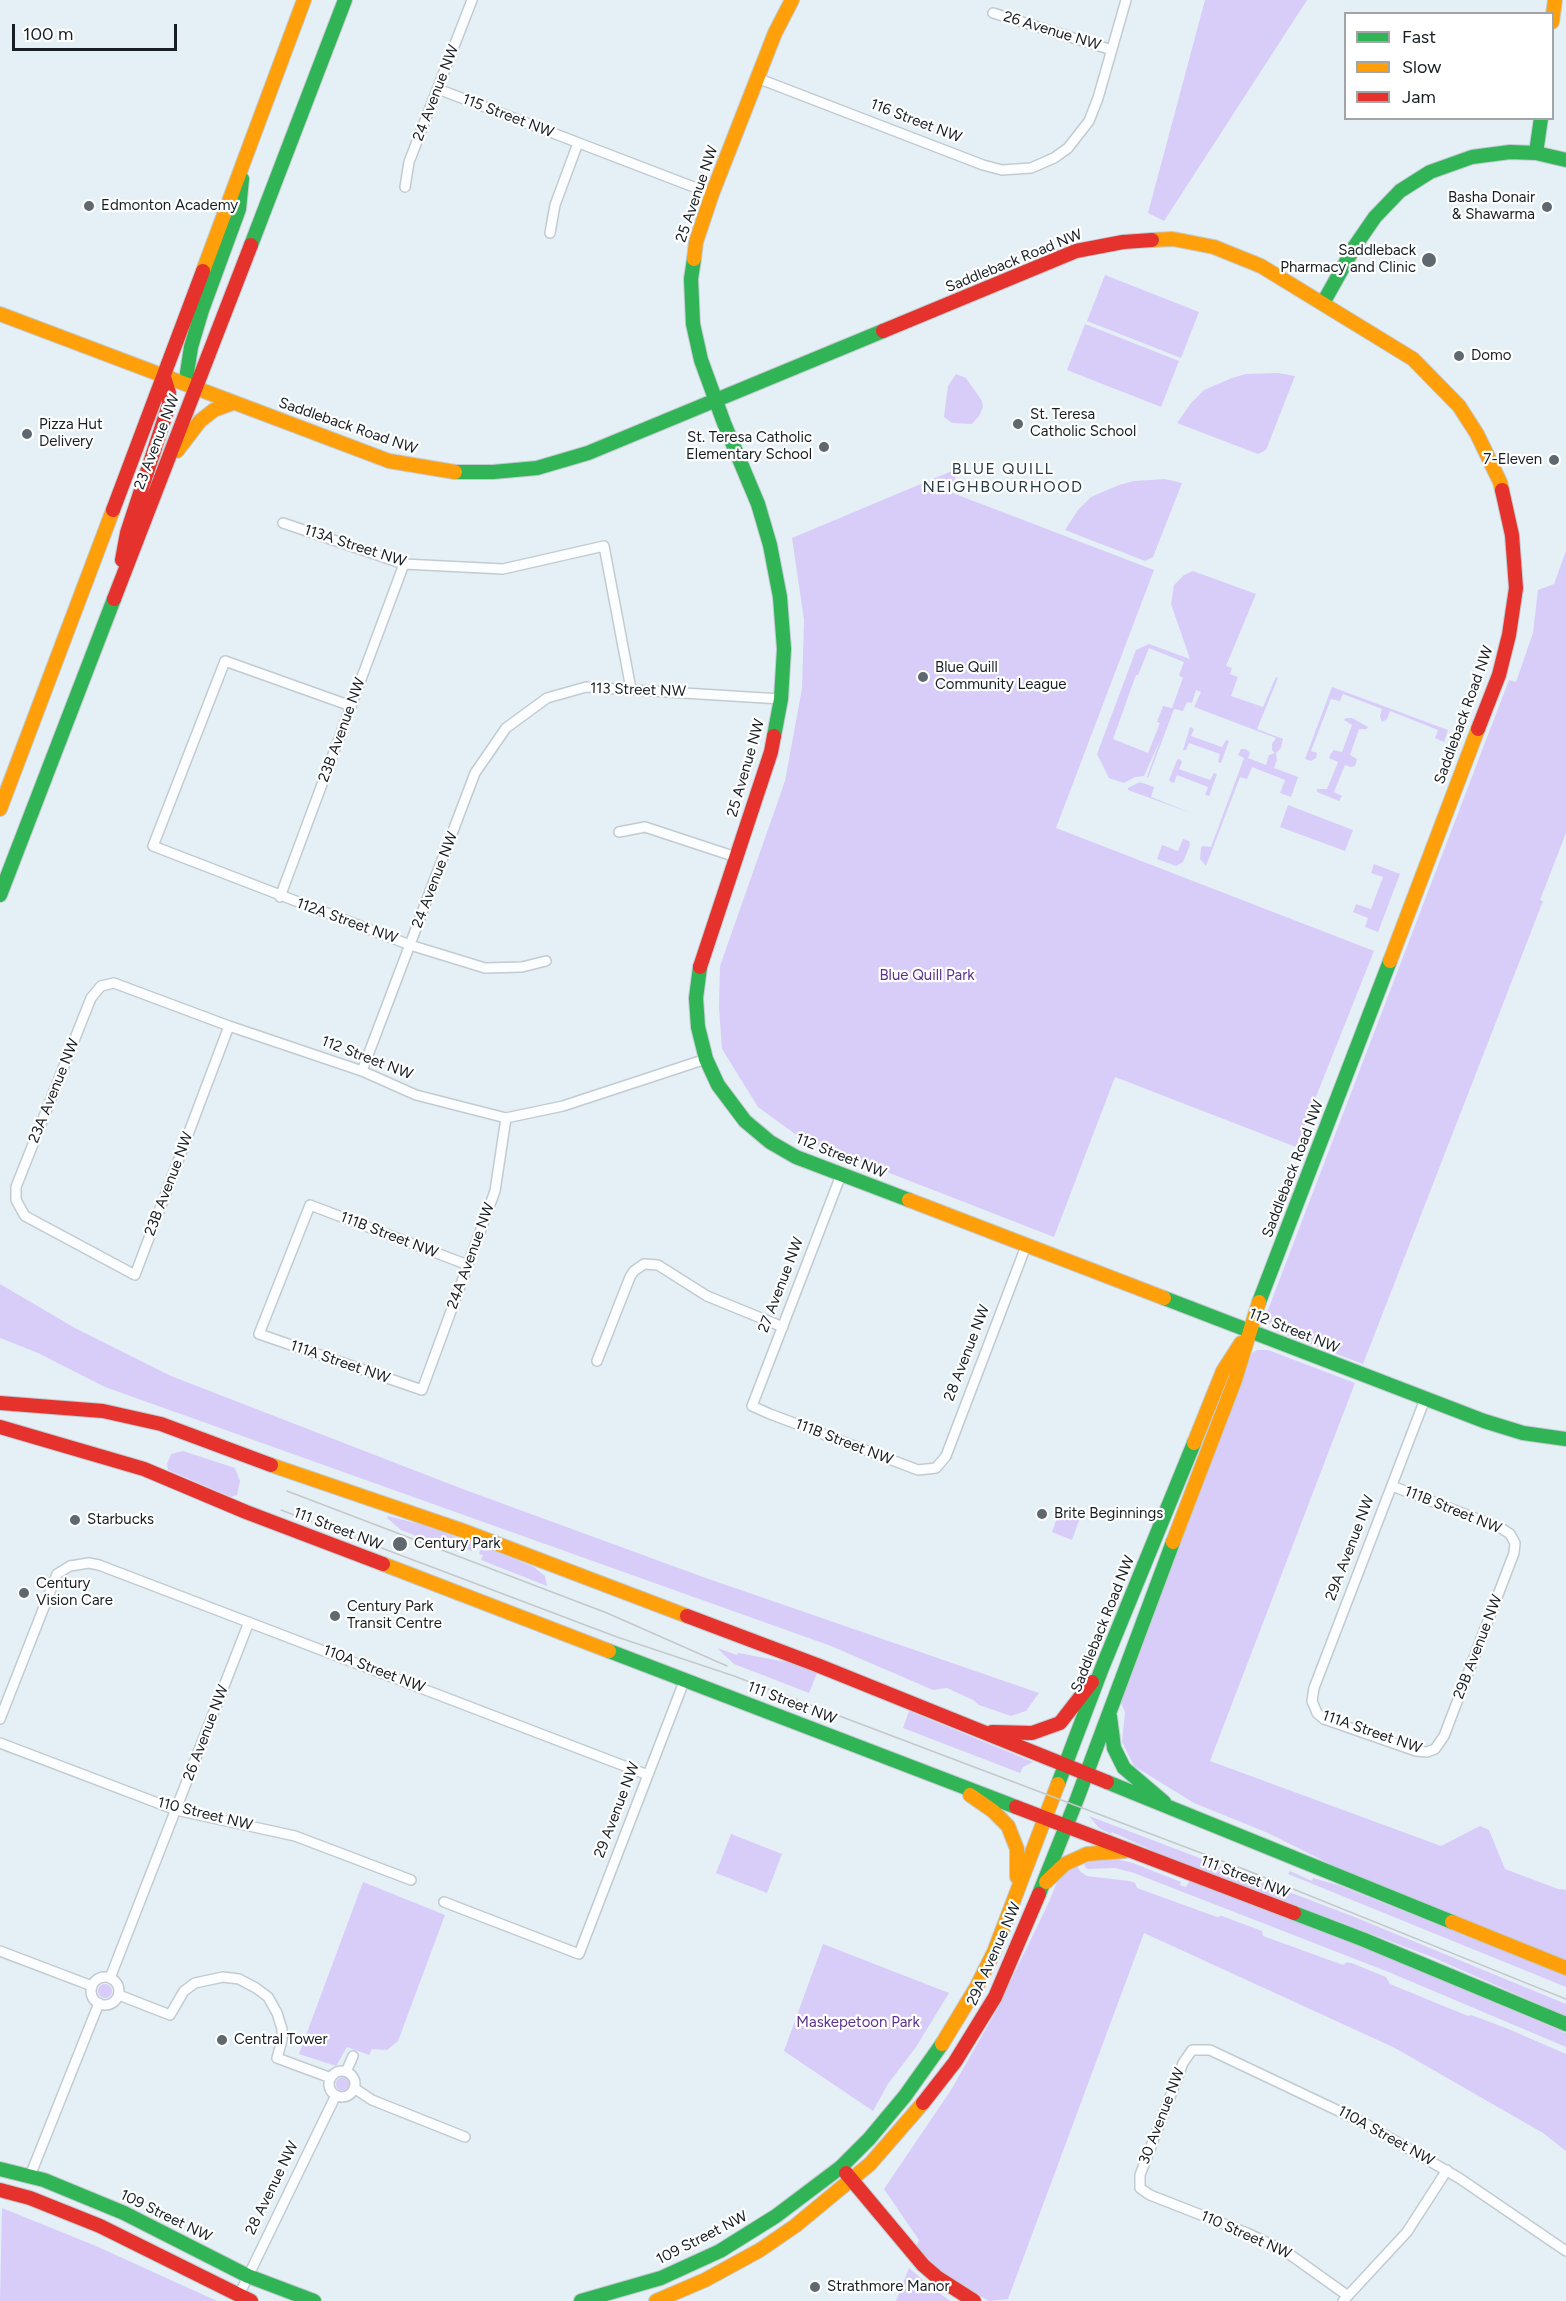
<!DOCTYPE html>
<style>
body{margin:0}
#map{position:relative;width:1566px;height:2301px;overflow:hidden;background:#e5f0f6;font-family:Figtree,sans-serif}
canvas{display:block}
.legend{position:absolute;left:1344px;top:12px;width:210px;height:108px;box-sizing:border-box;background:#fff;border:2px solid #a2a5a7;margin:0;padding:8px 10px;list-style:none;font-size:18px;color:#171f24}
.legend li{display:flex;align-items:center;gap:12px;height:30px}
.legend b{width:30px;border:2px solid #a2a5a7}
.scale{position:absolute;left:12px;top:24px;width:165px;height:27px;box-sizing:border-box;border:3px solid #171f24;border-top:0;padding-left:8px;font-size:18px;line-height:21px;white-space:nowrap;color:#171f24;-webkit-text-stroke:4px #fff;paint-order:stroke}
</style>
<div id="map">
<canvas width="1566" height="2301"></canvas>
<ul class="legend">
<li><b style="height:8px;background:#30b455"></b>Fast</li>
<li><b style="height:8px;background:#ff9f0a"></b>Slow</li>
<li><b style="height:8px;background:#e5322d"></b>Jam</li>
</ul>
<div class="scale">100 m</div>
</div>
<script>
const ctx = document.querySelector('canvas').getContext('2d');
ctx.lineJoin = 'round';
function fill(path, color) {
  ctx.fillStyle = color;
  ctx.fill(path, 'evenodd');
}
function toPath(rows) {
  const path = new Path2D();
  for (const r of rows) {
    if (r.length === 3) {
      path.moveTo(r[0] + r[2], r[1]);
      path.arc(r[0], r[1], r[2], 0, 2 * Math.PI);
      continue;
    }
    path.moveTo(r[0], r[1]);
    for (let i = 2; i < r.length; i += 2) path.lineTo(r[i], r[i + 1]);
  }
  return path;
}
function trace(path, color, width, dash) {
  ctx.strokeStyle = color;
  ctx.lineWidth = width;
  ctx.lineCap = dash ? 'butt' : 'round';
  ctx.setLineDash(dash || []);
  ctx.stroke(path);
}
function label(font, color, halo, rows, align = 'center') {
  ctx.font = font + ' Figtree,sans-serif';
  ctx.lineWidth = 4.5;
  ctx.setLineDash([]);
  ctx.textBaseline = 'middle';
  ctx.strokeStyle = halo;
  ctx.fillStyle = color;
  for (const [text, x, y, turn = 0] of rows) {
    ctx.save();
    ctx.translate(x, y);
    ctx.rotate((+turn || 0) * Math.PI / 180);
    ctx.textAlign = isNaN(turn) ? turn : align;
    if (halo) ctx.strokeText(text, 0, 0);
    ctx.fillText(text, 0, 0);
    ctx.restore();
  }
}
const green = toPath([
 [1205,0,1307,0,1164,221,1148,213],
 [1105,275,1199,312,1181,358,1087,321],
 [1085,324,1179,361,1161,407,1067,370],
 [1278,373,1295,376,1266,450,1258,454,1177,423,1191,403,1204,390,1232,378,1246,374],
 [956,374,966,378,982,401,983,407,979,416,972,424,952,423,944,417,948,386],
 [959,468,950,492,1154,570,1056,828,1374,951,1296,1147,1115,1077,1054,1237,802,1139,758,1107,722,1049,719,1008,720,966,785,781,802,688,804,620,792,538],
 [1165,479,1182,483,1153,557,1145,561,1065,530,1078,510,1091,497,1119,485,1134,481],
 [1566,551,1566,833,1540,900,1543,901,1363,1364,1276,1331,1268,1323,1266,1315,1509,680,1516,682,1533,633,1538,590,1554,584],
 [1193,571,1256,594,1226,666,1232,668,1230,674,1238,677,1231,696,1263,707,1276,677,1278,678,1257,729,1283,739,1281,748,1276,753,1277,760,1274,768,1298,777,1291,797,1280,793,1285,780,1252,767,1247,779,1240,777,1206,866,1200,859,1201,847,1204,846,1211,847,1244,758,1238,755,1241,749,1246,749,1250,753,1248,758,1266,765,1269,755,1275,753,1272,750,1272,744,1276,738,1194,707,1201,692,1196,690,1192,703,1187,702,1183,711,1174,709,1148,778,1147,777,1161,738,1144,776,1135,777,1124,783,1109,778,1097,754,1136,650,1149,644,1190,659,1171,604,1174,585,1184,575],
 [1149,648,1184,662,1179,675,1183,678,1172,708,1163,706,1157,722,1160,723,1148,753,1113,739,1136,675,1138,675],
 [1332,687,1448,730,1444,742,1435,738,1438,730,1390,711,1387,719,1382,722,1380,716,1382,709,1343,694,1340,701,1331,699,1311,751,1317,753,1316,758,1311,761,1305,759],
 [1346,718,1352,718,1368,727,1367,729,1359,729,1350,755,1357,759,1355,766,1351,767,1345,765,1334,792,1342,796,1339,801,1317,792,1317,789,1327,789,1338,762,1329,758,1331,753,1334,750,1342,752,1352,725,1344,720],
 [1190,727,1194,729,1191,736,1222,747,1226,740,1229,741,1221,763,1218,762,1220,754,1189,743,1186,750,1183,750],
 [1180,759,1182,762,1179,769,1210,780,1214,773,1217,774,1209,796,1205,795,1208,787,1177,775,1174,783,1171,782,1169,780,1177,760],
 [1140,782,1154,787,1151,797,1196,815,1128,790,1128,788],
 [1288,805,1353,830,1345,851,1280,827],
 [1183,839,1189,841,1190,845,1183,862,1176,866,1157,859,1162,845,1178,851],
 [1374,864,1400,874,1378,932,1365,927,1368,918,1353,912,1356,904,1371,909,1383,877,1371,873],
 [0,1284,75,1328,171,1376,460,1488,703,1577,1039,1693,1026,1711,1011,1716,979,1705,973,1700,947,1688,933,1690,831,1646,105,1387,38,1353,0,1338],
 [1257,1350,1268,1350,1355,1383,1210,1761,1441,1846,1480,1826,1489,1830,1505,1869,1558,1889,1566,1890,1566,1960,1340,1869,1268,1833,1194,1803,1134,1766,1122,1742,1125,1712,1119,1699,1244,1373,1252,1353],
 [183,1451,235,1468,240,1481,237,1495,231,1497,168,1470,167,1464,171,1454],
 [1061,1507,1081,1515,1072,1540,1052,1532],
 [388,1516,427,1526,475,1544,472,1551,458,1546,456,1551,401,1530,387,1518],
 [482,1546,534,1567,545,1576,547,1586,481,1560,483,1555,479,1554],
 [717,1648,737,1655,738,1653,787,1662,817,1673,809,1693,734,1664],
 [909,1711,1033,1762,1023,1767,1020,1773,903,1728],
 [1089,1816,1352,1916,1566,2004,1566,2016,1432,1957,1158,1853,1112,1832,1111,1834,1099,1828],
 [731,1834,782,1854,767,1893,716,1873],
 [1096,1859,1116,1859,1133,1863,1181,1882,1180,1885,1186,1887,1190,1880,1353,1943,1566,2033,1566,2047,1391,1973,1134,1873,1115,1868,1087,1869,1084,1865,1087,1861],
 [1076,1865,1081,1872,1087,1876,1129,1881,1135,1883,1137,1888,1217,1917,1222,1916,1262,1931,1263,1936,1343,1965,1347,1962,1354,1964,1386,1977,1390,1984,1468,2016,1471,2015,1506,2028,1566,2054,1566,2151,1543,2133,1395,2048,1144,1933,1008,2299,989,2301,960,2285,941,2271,916,2247,919,2240,884,2189,951,2090,996,2011,1049,1902,1059,1877],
 [1290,1871,1312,1881,1313,1878,1338,1885,1566,1976,1566,1987,1288,1874],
 [363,1882,445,1915,398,2041,387,2050,372,2049,369,2055,347,2047,336,2066,299,2054],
 [823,1944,949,1993,916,2047,888,2084,873,2111,784,2051],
 [105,1991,7],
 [343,2084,7],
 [2,2208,96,2246,217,2301,0,2301],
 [909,2268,926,2283,950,2301,896,2301]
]);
const street = toPath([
 [993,13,1112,50],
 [757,78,983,165,1002,170,1031,168,1054,158,1068,148,1089,121,1098,98,1126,0],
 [438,89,712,194],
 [405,187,409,162,472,0],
 [550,233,555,205,578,143],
 [283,523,404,564,503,569,604,546,631,689],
 [351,706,225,661,153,846,410,945,485,968,522,967,546,961],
 [619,832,645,827,736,857],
 [280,897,404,564],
 [229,1026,135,1275,25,1216,16,1200,16,1187,91,998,101,986,114,983,229,1026,362,1071,416,1095,506,1118,563,1106,706,1059],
 [362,1071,475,773,506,728,547,698,586,687,781,699],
 [841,1175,752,1406,770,1414,918,1470,936,1468,946,1456,1026,1246],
 [468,1265,310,1205,259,1334,422,1390,465,1273,495,1191,506,1118],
 [597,1361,630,1277,634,1271,644,1264,658,1265,707,1296,783,1327],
 [1392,1486,1501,1528,1510,1534,1515,1543,1514,1553,1444,1736,1435,1749,1427,1752,1416,1751,1324,1719,1317,1713,1312,1701,1314,1688,1425,1399],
 [0,1719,57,1574,70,1566,89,1563,99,1565,648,1775],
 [0,1743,176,1810,295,1836,411,1880],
 [444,1902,579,1954,685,1679],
 [0,1951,92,1986],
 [105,1991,14],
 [110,1978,249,1622],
 [119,1995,170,2015,184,1991,195,1983,223,1977,239,1979,256,1988,268,1997,277,2013,282,2029,282,2040,277,2058,331,2078],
 [342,2084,13],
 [346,2072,353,2056],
 [354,2088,372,2100,465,2137],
 [30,2176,99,2003],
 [239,2295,336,2095],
 [1348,2296,1285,2251,1247,2233,1150,2195,1140,2188,1140,2175,1183,2063,1192,2050,1210,2050,1364,2123,1459,2178,1566,2251],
 [1343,2301,1407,2232,1447,2170]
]);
const fast = toPath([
 [1536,153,1541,118],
 [251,245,345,0],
 [694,259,691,279,693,324,701,360,724,423,758,504,770,545,780,597,784,649,781,699,774,736],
 [1323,303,1355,246,1375,217,1400,191,1430,172,1472,157,1510,152,1536,153,1566,160],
 [195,388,188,380,187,373,191,347,202,310,239,209,242,179],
 [455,472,493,472,537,468,588,453,883,331],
 [0,895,114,599],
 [700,967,696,998,698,1027,706,1059,718,1085,745,1121,770,1142,796,1157,909,1200],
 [1164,1298,1484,1421,1523,1433,1566,1439],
 [1259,1302,1390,961],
 [609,1651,1016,1807],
 [1110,1717,1114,1748,1124,1768,1164,1802],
 [1107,1782,1452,1922],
 [1058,1784,1102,1668,1194,1443],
 [1039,1894,1077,1799,1173,1542],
 [1294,1913,1362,1939,1566,2024],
 [0,2169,44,2180,124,2213,248,2276,314,2301],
 [581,2301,661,2278,720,2251,776,2216,841,2167,869,2139,905,2096,942,2044]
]);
const slow = toPath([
 [1552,22,1555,0],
 [1152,240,1173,239,1214,247,1261,266,1413,359,1459,406,1477,434,1500,482,1502,490],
 [694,259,696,242,712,194,775,33,792,0],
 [203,271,304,0],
 [0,314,389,461,455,472],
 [177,451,200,421,214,410,233,403],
 [0,809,113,510],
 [1390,961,1478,729],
 [909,1200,1164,1298],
 [1194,1443,1223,1371,1241,1343],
 [271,1465,461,1530,687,1616],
 [1173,1542,1235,1380,1259,1302],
 [383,1564,609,1651],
 [970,1795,993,1811,1008,1826,1017,1849,1017,1877],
 [1046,1882,1065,1864,1087,1854,1125,1851],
 [1452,1922,1566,1968],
 [942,2044,976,1988,994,1952,1058,1784],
 [656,2301,705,2280,760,2250,795,2226,870,2164,923,2103]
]);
const jam = toPath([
 [883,331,1076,251,1123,242,1152,240],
 [113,510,203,271],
 [122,560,127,533,169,405,169,393,164,377],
 [114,599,251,245],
 [1478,729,1499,675,1509,635,1516,588,1512,535,1502,490],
 [700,967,771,752,774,736],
 [0,1403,103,1411,161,1424,271,1465],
 [0,1427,144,1469,246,1512,383,1564],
 [687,1616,817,1665,1107,1782],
 [992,1732,1032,1733,1060,1723,1092,1682],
 [1016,1807,1294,1913],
 [923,2103,955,2062,995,1997,1039,1894],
 [846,2173,923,2265,938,2278,974,2301],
 [0,2190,30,2198,100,2226,251,2301]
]);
const tram = toPath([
 [287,1491,607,1613,727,1666],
 [281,1510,617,1637,734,1676,1246,1870,1566,1999]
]);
const markers = [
 [89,206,6,"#5f686e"],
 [1547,207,6,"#5f686e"],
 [1429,260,8,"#5f686e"],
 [1459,356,6,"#5f686e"],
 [1018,424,6,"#5f686e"],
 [27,434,6,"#5f686e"],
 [824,447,6,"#5f686e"],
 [1554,460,6,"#5f686e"],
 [923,677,6,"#5f686e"],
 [1042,1514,6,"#5f686e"],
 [75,1520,6,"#5f686e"],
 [400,1544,8,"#5f686e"],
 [24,1593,6,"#5f686e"],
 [335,1616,6,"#5f686e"],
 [222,2040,6,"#5f686e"],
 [815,2287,6,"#5f686e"]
];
const streetNames = [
 ["26 Avenue NW",1052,31,17],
 ["24 Avenue NW",436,93,-69],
 ["115 Street NW",508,116,21],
 ["116 Street NW",916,121,21],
 ["25 Avenue NW",697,194,-71],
 ["Saddleback Road NW",1014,261,-22],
 ["Saddleback Road NW",348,426,19],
 ["23 Avenue NW",157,442,-69],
 ["113A Street NW",355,546,18],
 ["113 Street NW",638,690,2],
 ["Saddleback Road NW",1464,715,-70],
 ["23B Avenue NW",342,730,-70],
 ["25 Avenue NW",746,768,-74],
 ["24 Avenue NW",435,880,-69],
 ["112A Street NW",347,921,20],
 ["112 Street NW",367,1058,21],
 ["23A Avenue NW",54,1091,-68],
 ["112 Street NW",841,1156,22],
 ["Saddleback Road NW",1293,1169,-69],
 ["23B Avenue NW",169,1184,-69],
 ["111B Street NW",389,1235,21],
 ["24A Avenue NW",471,1256,-70],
 ["27 Avenue NW",781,1285,-69],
 ["112 Street NW",1294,1331,22],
 ["28 Avenue NW",967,1353,-69],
 ["111A Street NW",340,1362,19],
 ["111B Street NW",844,1442,21],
 ["111B Street NW",1453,1510,22],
 ["111 Street NW",338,1529,21],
 ["29A Avenue NW",1350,1548,-69],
 ["Saddleback Road NW",1103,1624,-68],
 ["29B Avenue NW",1478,1647,-69],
 ["110A Street NW",374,1669,21],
 ["111 Street NW",792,1703,21],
 ["111A Street NW",1372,1732,19],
 ["26 Avenue NW",206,1733,-69],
 ["29 Avenue NW",617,1810,-69],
 ["110 Street NW",205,1814,14],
 ["111 Street NW",1245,1877,21],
 ["29A Avenue NW",994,1954,-66],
 ["30 Avenue NW",1162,2116,-69],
 ["110A Street NW",1386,2136,29],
 ["28 Avenue NW",272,2188,-64],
 ["109 Street NW",166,2216,26],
 ["110 Street NW",1246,2235,24],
 ["109 Street NW",702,2238,-27]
];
const poiNames = [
 ["Basha Donair",1535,198,"right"],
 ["& Shawarma",1535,215,"right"],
 ["Edmonton Academy",101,206],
 ["Saddleback",1416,251,"right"],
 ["Pharmacy and Clinic",1416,268,"right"],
 ["Domo",1471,356],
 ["St. Teresa",1030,415],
 ["Catholic School",1030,432],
 ["Pizza Hut",39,425],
 ["Delivery",39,442],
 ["St. Teresa Catholic",812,438,"right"],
 ["Elementary School",812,455,"right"],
 ["7-Eleven",1542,460,"right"],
 ["Blue Quill",935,668],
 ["Community League",935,685],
 ["Brite Beginnings",1054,1514],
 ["Starbucks",87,1520],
 ["Century Park",414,1544],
 ["Century",36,1584],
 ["Vision Care",36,1601],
 ["Century Park",347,1607],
 ["Transit Centre",347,1624],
 ["Central Tower",234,2040],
 ["Strathmore Manor",827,2287]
];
const parkNames = [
 ["Blue Quill Park",927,976],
 ["Maskepetoon Park",858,2023]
];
const neighbourhoodNames = [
 ["BLUE QUILL",1003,469],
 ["NEIGHBOURHOOD",1003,487]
];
fill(green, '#d8ccf9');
trace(street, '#c2cbd1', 12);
trace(fast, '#c2cbd1', 16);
trace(slow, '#c2cbd1', 16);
trace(jam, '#c2cbd1', 16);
trace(street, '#fbfdfe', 9);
trace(fast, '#30b455', 14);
trace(slow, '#ff9f0a', 14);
trace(jam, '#e5322d', 14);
trace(tram, '#c5c8ca', 1.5);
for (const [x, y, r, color] of markers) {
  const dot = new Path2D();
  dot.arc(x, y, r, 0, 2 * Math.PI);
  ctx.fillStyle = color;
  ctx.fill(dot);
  trace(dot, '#fff', 2);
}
label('15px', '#171f24', '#fff', streetNames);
label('15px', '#171f24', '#fff', poiNames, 'left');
label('15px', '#5d318f', '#fff', parkNames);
ctx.letterSpacing = '1.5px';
label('16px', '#2a3c47', '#fff', neighbourhoodNames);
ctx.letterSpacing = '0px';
</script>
